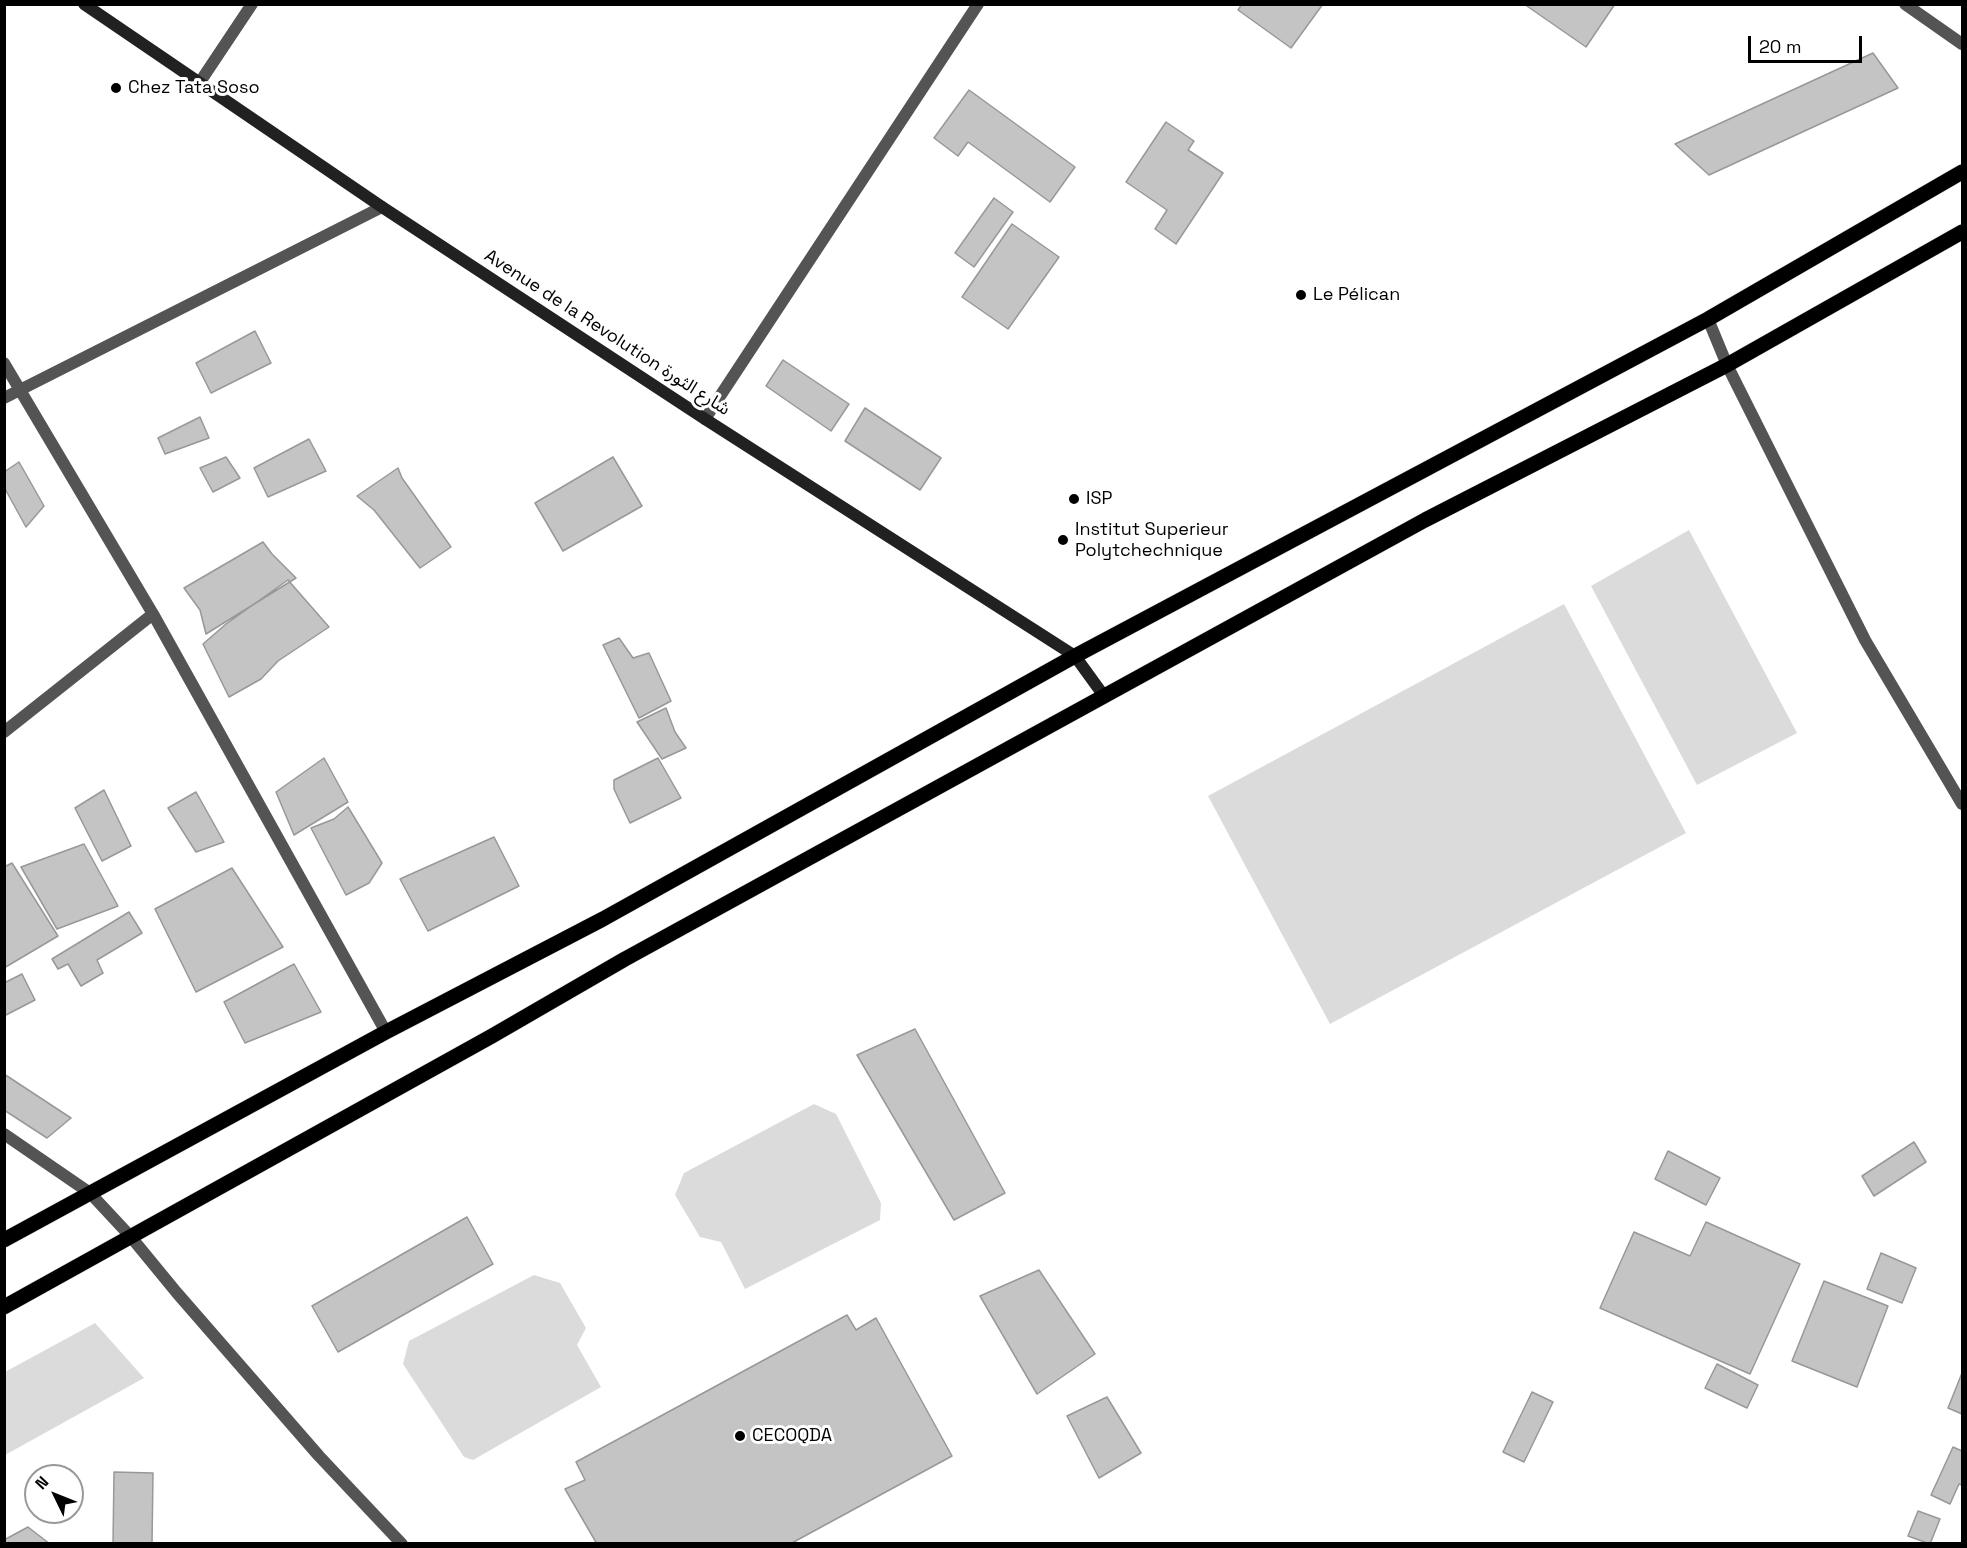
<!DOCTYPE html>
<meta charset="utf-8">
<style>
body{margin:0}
#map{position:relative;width:1967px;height:1548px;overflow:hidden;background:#fff;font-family:"Space Grotesk",sans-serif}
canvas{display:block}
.frame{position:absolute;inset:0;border:6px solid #000;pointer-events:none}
.north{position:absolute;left:24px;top:1464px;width:60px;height:60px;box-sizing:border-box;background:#fff;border:2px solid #999;border-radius:50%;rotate:313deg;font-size:16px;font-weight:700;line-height:24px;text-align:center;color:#000}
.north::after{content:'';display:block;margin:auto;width:21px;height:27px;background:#000;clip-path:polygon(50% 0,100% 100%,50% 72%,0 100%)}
.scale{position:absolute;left:1748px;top:36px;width:114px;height:27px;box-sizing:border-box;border:3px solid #000;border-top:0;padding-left:8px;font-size:18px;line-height:21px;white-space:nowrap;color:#000;-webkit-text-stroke:4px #fff;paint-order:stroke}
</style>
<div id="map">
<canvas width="1967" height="1548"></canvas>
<div class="frame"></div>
<div class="north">N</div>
<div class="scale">20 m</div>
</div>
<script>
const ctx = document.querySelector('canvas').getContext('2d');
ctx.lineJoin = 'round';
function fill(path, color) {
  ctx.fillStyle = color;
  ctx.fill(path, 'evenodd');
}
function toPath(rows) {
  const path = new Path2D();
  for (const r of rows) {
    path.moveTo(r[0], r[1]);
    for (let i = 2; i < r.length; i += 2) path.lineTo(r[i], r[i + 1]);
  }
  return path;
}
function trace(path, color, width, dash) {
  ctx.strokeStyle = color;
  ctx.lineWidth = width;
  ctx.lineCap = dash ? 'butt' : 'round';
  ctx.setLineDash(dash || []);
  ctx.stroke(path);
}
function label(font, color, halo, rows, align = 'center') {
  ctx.font = font + ' "Space Grotesk","Noto Sans Arabic",sans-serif';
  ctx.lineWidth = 6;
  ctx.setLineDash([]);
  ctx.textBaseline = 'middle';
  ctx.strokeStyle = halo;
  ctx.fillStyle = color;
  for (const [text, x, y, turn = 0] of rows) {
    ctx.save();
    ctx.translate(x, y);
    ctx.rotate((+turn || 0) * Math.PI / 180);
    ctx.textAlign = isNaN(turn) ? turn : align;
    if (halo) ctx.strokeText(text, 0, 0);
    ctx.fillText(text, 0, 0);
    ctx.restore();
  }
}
const green = toPath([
 [1689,530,1797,733,1697,785,1591,586],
 [1564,604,1686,833,1330,1024,1208,796],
 [814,1104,836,1114,881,1203,880,1220,745,1289,721,1242,700,1237,675,1195,684,1173],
 [534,1275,560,1283,586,1328,577,1345,601,1387,473,1460,464,1457,403,1364,409,1341],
 [95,1323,144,1378,5,1455,5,1372]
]);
const building = toPath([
 [1242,4,1323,4,1291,48,1238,10,1242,4],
 [1524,4,1615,4,1586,47,1524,4],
 [1873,53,1898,88,1709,175,1675,144,1873,53],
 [969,90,1075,167,1050,202,968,142,958,156,934,138,969,90],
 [1166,122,1194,141,1188,150,1223,173,1176,244,1155,229,1167,210,1126,182,1166,122],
 [994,198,1013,212,974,267,955,253,994,198],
 [1012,224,1059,257,1008,329,962,297,1012,224],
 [255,331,271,363,211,393,196,363,255,331],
 [783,360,849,404,831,431,766,386,783,360],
 [865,408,941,458,920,490,845,441,865,408],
 [200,417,209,438,165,454,158,438,200,417],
 [309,439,326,471,268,497,254,468,309,439],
 [226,457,240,478,213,492,200,468,226,457],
 [613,457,642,506,563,551,535,503,613,457],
 [19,462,44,506,26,527,4,487,4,472,19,462],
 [398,468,402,478,451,547,420,568,374,510,357,496,398,468],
 [263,542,272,554,296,578,206,634,200,610,184,588,263,542],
 [288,580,329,627,278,661,261,679,229,697,203,644,226,624,288,580],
 [619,638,633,658,649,653,671,701,639,718,603,645,619,638],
 [666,708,675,732,686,748,662,759,637,722,666,708],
 [324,758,348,802,294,835,276,792,324,758],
 [658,758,681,798,630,823,614,789,614,780,658,758],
 [104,790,131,846,102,861,75,808,104,790],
 [196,792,224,842,196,852,168,808,196,792],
 [348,807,382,863,369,883,346,895,311,828,334,819,348,807],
 [494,837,519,886,428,931,400,879,494,837],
 [84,844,118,906,57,929,21,867,84,844],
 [12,863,58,936,4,968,4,867,12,863],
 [232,868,283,947,196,992,155,909,232,868],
 [129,912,142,933,97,960,103,973,81,986,68,964,58,969,52,959,129,912],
 [294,964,321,1012,245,1043,224,1002,294,964],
 [22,974,35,1000,4,1016,4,983,22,974],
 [915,1029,1005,1193,954,1220,857,1055,915,1029],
 [4,1074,71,1118,47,1138,4,1110,4,1074],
 [1914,1142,1926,1162,1874,1196,1862,1176,1914,1142],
 [1668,1151,1720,1178,1706,1205,1655,1179,1668,1151],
 [467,1217,493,1264,338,1352,312,1306,467,1217],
 [1706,1222,1800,1264,1750,1374,1600,1308,1634,1232,1690,1256,1706,1222],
 [1881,1253,1916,1268,1902,1303,1867,1289,1881,1253],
 [1039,1270,1095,1354,1037,1394,980,1296,1039,1270],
 [1824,1281,1888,1306,1857,1387,1792,1361,1824,1281],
 [847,1315,856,1330,876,1318,952,1456,790,1544,597,1544,565,1489,585,1480,576,1462,847,1315],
 [1717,1364,1758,1385,1747,1408,1705,1388,1717,1364],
 [1962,1373,1962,1414,1948,1408,1962,1373],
 [1532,1392,1553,1402,1524,1462,1503,1452,1532,1392],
 [1107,1397,1141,1453,1099,1478,1067,1416,1107,1397],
 [1953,1447,1962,1451,1962,1485,1959,1484,1950,1504,1931,1495,1953,1447],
 [114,1472,153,1473,152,1544,113,1544,114,1472],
 [1918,1511,1940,1519,1930,1544,1908,1536,1918,1511],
 [28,1527,50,1544,4,1544,4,1540,28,1527]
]);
const street = toPath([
 [1905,4,1962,44],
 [200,82,252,4],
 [1708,319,1727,365,1865,640,1962,804],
 [4,363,153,614,386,1032],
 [4,398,382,207],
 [705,419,978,4],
 [4,732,153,614],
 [4,1134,90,1193,131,1237,177,1293,319,1456,402,1544]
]);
const secondary = toPath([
 [84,4,382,207,705,419,1075,656,1104,696]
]);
const primary = toPath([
 [4,1240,386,1032,603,919,1075,656,1708,319,1962,172],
 [4,1307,492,1036,625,959,1425,520,1727,365,1962,232]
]);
const markers = [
 [116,88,6,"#000"],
 [1301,295,6,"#000"],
 [1074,499,6,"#000"],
 [1063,540,6,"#000"],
 [740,1436,6,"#000"]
];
const poiNames = [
 ["Chez Tata Soso",128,88],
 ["Le Pélican",1313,295],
 ["ISP",1086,499],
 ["Institut Superieur",1075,530],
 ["Polytchechnique",1075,551],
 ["CECOQDA",752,1436]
];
const streetNames = [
 ["Avenue de la Revolution شارع الثورة",607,333,33]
];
fill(green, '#dbdbdb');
fill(building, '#c4c4c4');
trace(building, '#989898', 1.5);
trace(primary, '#dbdbdb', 16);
trace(street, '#545454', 12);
trace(secondary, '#212121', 12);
trace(primary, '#000', 15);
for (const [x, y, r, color] of markers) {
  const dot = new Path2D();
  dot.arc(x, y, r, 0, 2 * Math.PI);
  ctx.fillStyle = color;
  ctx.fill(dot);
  trace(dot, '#fff', 2);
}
label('18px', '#000', '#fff', poiNames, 'left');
label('18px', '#000', '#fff', streetNames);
</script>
